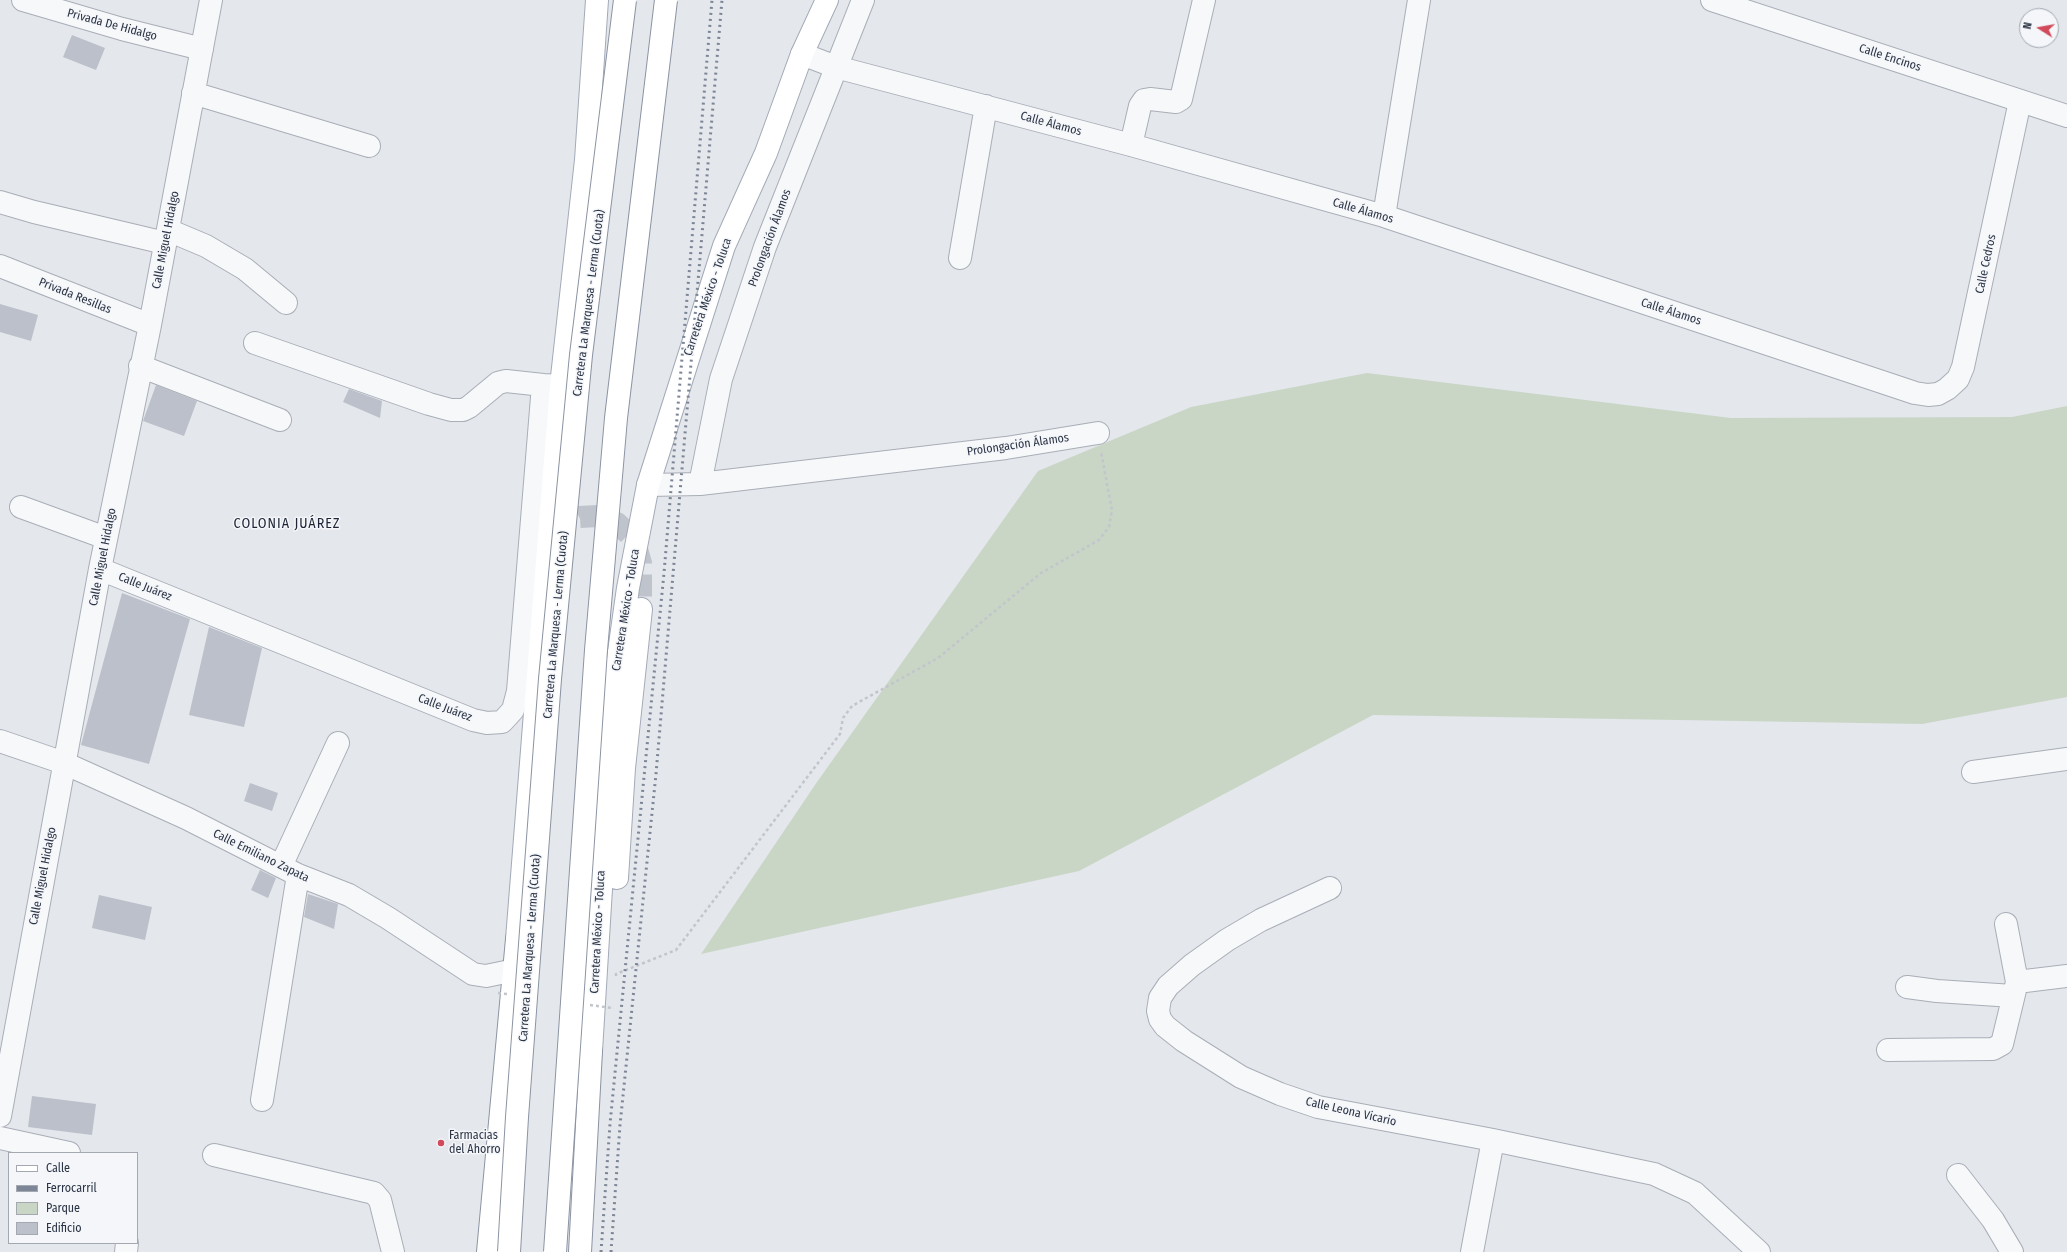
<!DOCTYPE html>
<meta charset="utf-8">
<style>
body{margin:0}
#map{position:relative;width:2067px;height:1252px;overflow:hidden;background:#e4e7ec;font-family:"Fira Sans Condensed",sans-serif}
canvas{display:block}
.legend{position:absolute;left:8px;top:1152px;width:130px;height:92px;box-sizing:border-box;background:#f4f6f9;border:1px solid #a4a8b1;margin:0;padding:5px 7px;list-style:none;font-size:12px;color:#2b3445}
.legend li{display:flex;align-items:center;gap:8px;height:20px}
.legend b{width:20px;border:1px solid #a4a8b1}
.north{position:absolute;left:2019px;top:8px;width:40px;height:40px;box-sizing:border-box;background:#f4f6f9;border:1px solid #a4a8b1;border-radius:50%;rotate:281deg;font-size:11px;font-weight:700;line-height:16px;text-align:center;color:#2b3445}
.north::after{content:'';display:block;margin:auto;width:14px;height:18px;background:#d1495b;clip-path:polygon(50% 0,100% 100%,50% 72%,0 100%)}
</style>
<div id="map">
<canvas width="2067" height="1252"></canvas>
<ul class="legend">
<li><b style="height:5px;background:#fff"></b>Calle</li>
<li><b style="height:5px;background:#7d8696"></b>Ferrocarril</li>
<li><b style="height:11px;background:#c9d6c5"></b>Parque</li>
<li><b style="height:11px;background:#bbc0ca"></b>Edificio</li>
</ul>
<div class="north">N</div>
</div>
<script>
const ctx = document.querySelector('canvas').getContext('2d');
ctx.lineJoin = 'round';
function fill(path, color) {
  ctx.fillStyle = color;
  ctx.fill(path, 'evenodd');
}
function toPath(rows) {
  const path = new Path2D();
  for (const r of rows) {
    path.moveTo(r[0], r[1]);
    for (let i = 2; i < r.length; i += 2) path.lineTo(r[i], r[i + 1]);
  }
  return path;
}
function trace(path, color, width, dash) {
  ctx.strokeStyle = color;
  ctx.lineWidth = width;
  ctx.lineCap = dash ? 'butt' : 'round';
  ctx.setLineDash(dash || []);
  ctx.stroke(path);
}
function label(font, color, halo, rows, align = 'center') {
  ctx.font = font + ' "Fira Sans Condensed",sans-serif';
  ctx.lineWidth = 3;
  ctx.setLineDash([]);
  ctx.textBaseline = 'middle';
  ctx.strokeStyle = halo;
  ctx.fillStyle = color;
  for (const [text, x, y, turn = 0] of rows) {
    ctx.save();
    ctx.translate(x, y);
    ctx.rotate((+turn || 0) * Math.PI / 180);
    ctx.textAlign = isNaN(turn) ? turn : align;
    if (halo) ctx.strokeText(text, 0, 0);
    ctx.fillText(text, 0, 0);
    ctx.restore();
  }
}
const green = toPath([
 [1367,373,1731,418,2012,417,2067,406,2067,697,1922,724,1373,715,1079,871,701,954,817,782,1038,471,1191,407]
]);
const building = toPath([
 [72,35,105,48,96,70,63,57],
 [0,304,38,315,31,341,0,332],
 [156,385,197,401,184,436,143,421],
 [349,389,382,401,380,418,343,402],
 [122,593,190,619,149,764,81,745],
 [209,627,262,648,244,727,189,715],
 [250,783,278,793,272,811,244,801],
 [260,870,276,878,268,898,251,890],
 [308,894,338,904,334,929,304,917],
 [99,895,152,907,145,940,92,928],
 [32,1096,96,1104,92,1135,28,1127]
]);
const majorTunnel = toPath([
 [552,535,558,528,580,517,598,516,617,523,634,539,641,563,641,609]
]);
const path = toPath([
 [616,976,616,974,676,950,840,734,843,718,852,706,938,658,1041,573,1099,540,1109,527,1112,510,1101,452]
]);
const minor = toPath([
 [23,0,122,29,202,49],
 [1712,0,2067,116],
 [802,54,836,67,1131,145,1384,216,1915,393,1928,395,1938,394,1947,389,1958,379,1963,367,2020,101],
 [193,93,369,146],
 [1131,145,1140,106,1144,100,1150,99,1176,102,1181,99,1204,0],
 [0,202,34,212,165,243],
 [1384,216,1419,0],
 [168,230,206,246,245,269,286,303],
 [960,258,986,106],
 [0,266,150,325],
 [255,343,429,404,451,410,463,410,469,407,498,383,506,381,543,385],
 [140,366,280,420],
 [700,484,721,379,765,247,863,0],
 [648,485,700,484,1006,448,1098,433],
 [21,507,106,538],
 [100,569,473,720,487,723,502,722,513,710,518,691,543,385,561,386],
 [0,741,64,763,186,818,298,875,349,895,388,918,473,974,486,976,515,970],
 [1973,772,2067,759],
 [281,866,338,743],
 [1330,888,1261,920,1227,940,1192,965,1168,986,1160,998,1158,1011,1160,1019,1165,1026,1184,1041,1241,1077,1280,1094,1318,1107,1493,1140,1654,1174,1695,1193,1759,1252],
 [2017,982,2067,976],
 [1907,987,1937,991,2013,996],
 [1888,1050,1993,1049,2002,1044,2017,982,2006,924],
 [262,1100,298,875],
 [0,1116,100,569,150,325,211,0],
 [0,1138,69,1153],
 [214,1155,374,1193,380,1200,393,1252],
 [1958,1175,1993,1220,2012,1252],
 [126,1252,127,1243],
 [1472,1252,1493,1140]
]);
const major = toPath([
 [617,878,624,768,641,609],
 [517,939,561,386,586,160,597,0],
 [591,1051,613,694,628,588,648,485,724,246,766,153,802,54,827,0]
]);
const highway = toPath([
 [488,1252,517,939],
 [580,1252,591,1051]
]);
const rail = toPath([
 [601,1252,610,1124,664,573,712,0],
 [611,1252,620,1125,656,774,722,0]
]);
const pathBridge = toPath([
 [498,993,507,994],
 [590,1005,612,1008]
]);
const highwayBridge = toPath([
 [509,1252,517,1117,550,679,581,355,625,0],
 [555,1252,596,650,616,418,666,0]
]);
const markers = [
 [441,1143,4,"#d1495b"]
];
const streetNames = [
 ["Privada De Hidalgo",112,25,15],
 ["Calle Encinos",1890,58,18],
 ["Calle Álamos",1051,124,15],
 ["Calle Álamos",1363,211,16],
 ["Prolongación Álamos",770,238,-70],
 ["Calle Miguel Hidalgo",166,240,-79],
 ["Calle Cedros",1986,264,-78],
 ["Privada Resillas",75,296,22],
 ["Carretera México - Toluca",708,297,-71],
 ["Carretera La Marquesa - Lerma (Cuota)",589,303,-83],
 ["Calle Álamos",1671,312,18],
 ["Prolongación Álamos",1018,445,-8],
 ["Calle Miguel Hidalgo",103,557,-79],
 ["Calle Juárez",145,587,22],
 ["Carretera México - Toluca",626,610,-81],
 ["Carretera La Marquesa - Lerma (Cuota)",556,625,-85],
 ["Calle Juárez",445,708,21],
 ["Calle Emiliano Zapata",261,856,26],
 ["Calle Miguel Hidalgo",43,876,-79],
 ["Carretera México - Toluca",598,932,-87],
 ["Carretera La Marquesa - Lerma (Cuota)",530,948,-86],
 ["Calle Leona Vicario",1351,1112,13]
];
const poiNames = [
 ["Farmacias",449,1136],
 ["del Ahorro",449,1150]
];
const quarterNames = [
 ["COLONIA JUÁREZ",287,524]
];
fill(green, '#c9d6c5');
fill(building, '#bbc0ca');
trace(majorTunnel, '#bfc3cb', 22, [22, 11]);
trace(minor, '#a9aeb7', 24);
trace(major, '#a3abb8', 24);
trace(highway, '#8b94a3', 24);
trace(path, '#c2c5cb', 2.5, [3, 3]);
trace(minor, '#f7f8fa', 22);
trace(major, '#fff', 22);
trace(highway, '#fff', 22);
trace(rail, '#7d8696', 3, [2, 4]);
trace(highwayBridge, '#8b94a3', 24, []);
trace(pathBridge, '#c2c5cb', 2.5, [3, 3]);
trace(highwayBridge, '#fff', 22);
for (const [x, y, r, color] of markers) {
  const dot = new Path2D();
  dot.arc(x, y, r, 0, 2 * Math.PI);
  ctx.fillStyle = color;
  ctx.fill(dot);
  trace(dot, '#f4f6f9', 1.5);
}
label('12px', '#2b3445', '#f4f6f9', streetNames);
label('12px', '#2b3445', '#f4f6f9', poiNames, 'left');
ctx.letterSpacing = '1px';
label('14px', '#1d2536', '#f4f6f9', quarterNames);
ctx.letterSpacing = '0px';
</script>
